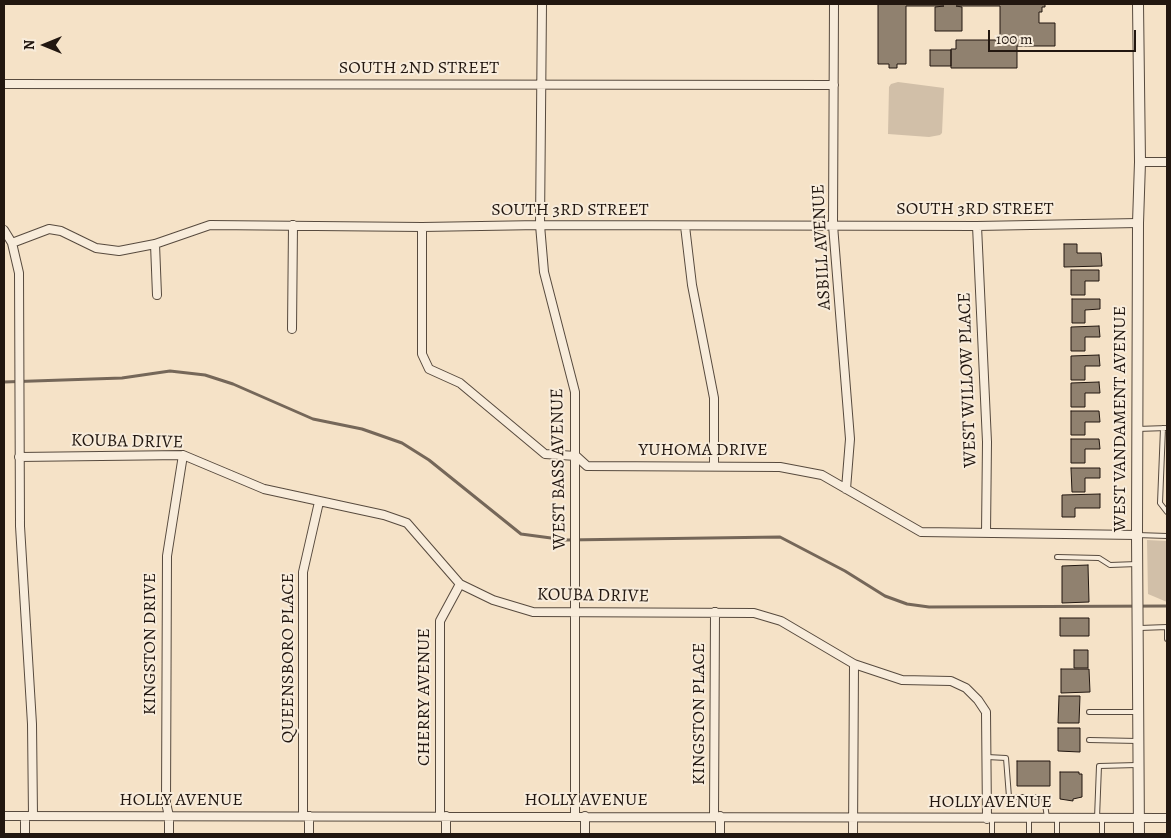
<!DOCTYPE html>
<style>
body{margin:0}
#map{position:relative;width:1171px;height:838px;overflow:hidden;background:#f5e2c7;font-family:Alegreya,serif}
canvas{display:block}
.frame{position:absolute;inset:0;border:5px solid #221710;pointer-events:none}
.north{position:absolute;left:20px;top:20px;width:50px;height:50px;-webkit-text-stroke:4px #f8ecdb;paint-order:stroke;rotate:270deg;font-size:14px;font-weight:700;line-height:20px;text-align:center;color:#221710}
.north::after{content:'';display:block;margin:auto;width:18px;height:22px;background:#221710;clip-path:polygon(50% 0,100% 100%,50% 72%,0 100%)}
.scale{position:absolute;left:988px;top:30px;width:148px;height:22px;box-sizing:border-box;border:2px solid #221710;border-top:0;padding-left:6px;font-size:15px;line-height:18px;white-space:nowrap;color:#221710;-webkit-text-stroke:4px #f8ecdb;paint-order:stroke}
</style>
<div id="map">
<canvas width="1171" height="838"></canvas>
<div class="frame"></div>
<div class="north">N</div>
<div class="scale">100 m</div>
</div>
<script>
const ctx = document.querySelector('canvas').getContext('2d');
ctx.lineJoin = 'round';
function fill(path, color) {
  ctx.fillStyle = color;
  ctx.fill(path, 'evenodd');
}
function toPath(rows) {
  const path = new Path2D();
  for (const r of rows) {
    path.moveTo(r[0], r[1]);
    for (let i = 2; i < r.length; i += 2) path.lineTo(r[i], r[i + 1]);
  }
  return path;
}
function trace(path, color, width, dash) {
  ctx.strokeStyle = color;
  ctx.lineWidth = width;
  ctx.lineCap = dash ? 'butt' : 'round';
  ctx.setLineDash(dash || []);
  ctx.stroke(path);
}
function label(font, color, halo, rows, align = 'center') {
  ctx.font = font + ' Alegreya,serif';
  ctx.lineWidth = 4;
  ctx.setLineDash([]);
  ctx.textBaseline = 'middle';
  ctx.strokeStyle = halo;
  ctx.fillStyle = color;
  for (const [text, x, y, turn = 0] of rows) {
    ctx.save();
    ctx.translate(x, y);
    ctx.rotate((+turn || 0) * Math.PI / 180);
    ctx.textAlign = isNaN(turn) ? turn : align;
    if (halo) ctx.strokeText(text, 0, 0);
    ctx.fillText(text, 0, 0);
    ctx.restore();
  }
}
const green = toPath([
 [898,82,944,88,942,133,940,135,929,137,888,134,889,87,891,84],
 [1147,540,1167,541,1167,602,1148,594]
]);
const stream = toPath([
 [4,382,122,378,170,371,205,375,233,384,313,419,362,429,402,443,429,460,521,534,566,540,780,537,845,571,885,596,907,604,929,607,1167,606]
]);
const building = toPath([
 [878,4,1045,4,1045,7,1042,7,1042,12,1039,12,1039,23,1055,23,1055,46,1017,46,1017,68,951,68,951,49,956,49,956,40,1000,40,1000,6,956,6,962,7,962,31,935,31,935,7,944,6,906,6,906,64,897,64,897,68,889,68,889,64,878,64,878,4],
 [930,50,951,50,951,66,930,66,930,50],
 [1064,244,1077,244,1077,253,1101,253,1102,266,1064,267,1064,244],
 [1071,270,1099,270,1099,281,1085,281,1085,295,1071,295,1071,270],
 [1072,299,1100,299,1100,309,1085,310,1085,323,1072,323,1072,299],
 [1099,326,1100,337,1085,337,1085,351,1071,351,1071,327,1099,326],
 [1099,355,1100,366,1085,366,1085,380,1071,380,1071,356,1099,355],
 [1099,382,1100,393,1085,393,1085,407,1071,407,1071,383,1099,382],
 [1071,411,1099,411,1100,422,1085,422,1085,435,1071,435,1071,411],
 [1071,439,1099,439,1100,449,1085,449,1085,463,1071,463,1071,439],
 [1071,468,1100,468,1100,478,1085,478,1085,492,1072,492,1071,468],
 [1100,494,1100,508,1075,508,1075,517,1062,517,1062,495,1100,494],
 [1088,565,1089,602,1062,603,1062,566,1088,565],
 [1060,618,1089,618,1089,636,1060,636,1060,618],
 [1074,650,1088,650,1088,668,1074,668,1074,650],
 [1061,669,1089,669,1090,692,1061,693,1061,669],
 [1059,696,1080,696,1079,723,1058,723,1059,696],
 [1058,728,1080,728,1080,752,1058,751,1058,728],
 [1017,761,1050,761,1050,786,1017,786,1017,761],
 [1060,772,1079,772,1079,774,1082,774,1082,797,1073,799,1073,801,1060,799,1060,772]
]);
const service = toPath([
 [1163,428,1160,503,1167,512],
 [1137,429,1167,428],
 [1137,535,1167,536],
 [1057,557,1099,558,1110,565,1137,564],
 [1167,627,1167,639],
 [1140,628,1167,627],
 [1089,712,1138,712],
 [1089,740,1138,741],
 [987,757,1006,758,1009,797,1044,797,1047,818],
 [1097,818,1099,766,1137,765],
 [1029,819,1029,834],
 [992,834,992,819],
 [1057,834,1057,818],
 [1102,834,1102,818]
]);
const minor = toPath([
 [542,4,540,225,544,272,575,392,575,816],
 [834,4,833,225,850,439,846,489],
 [4,84,834,85],
 [1140,162,1167,162],
 [685,226,692,285,714,398,714,465],
 [977,226,987,442,986,533],
 [422,227,422,354,429,369,460,383,545,454,576,456,587,466,780,467,822,475,921,532,1137,535],
 [4,230,12,243,19,273,20,526,32,724,33,816],
 [12,243,49,229,61,231,96,248,119,251,155,244,210,225,422,227,540,225,977,226,1138,223],
 [155,244,157,295],
 [292,329,293,225],
 [19,457,183,455,264,489,384,515,407,523,460,584,493,600,533,612,754,613,781,621,854,664,902,680,951,681,966,688,978,700,986,712,987,819],
 [4,816,1167,818],
 [303,816,303,572,319,502],
 [440,816,440,621,460,584],
 [585,816,585,834],
 [714,816,715,612],
 [25,834,25,816],
 [169,834,169,816,166,803,167,556,183,455],
 [309,834,309,816],
 [446,834,446,816],
 [720,834,720,816],
 [853,834,854,664]
]);
const tertiary = toPath([
 [1138,4,1140,162,1138,223,1137,535,1139,834]
]);
const streetNames = [
 ["SOUTH 2ND STREET",419,69],
 ["SOUTH 3RD STREET",975,210],
 ["SOUTH 3RD STREET",570,211],
 ["ASBILL AVENUE",822,247,-93],
 ["WEST WILLOW PLACE",968,380,-92],
 ["WEST VANDAMENT AVENUE",1121,419,-90],
 ["KOUBA DRIVE",127,442,1],
 ["YUHOMA DRIVE",703,451],
 ["WEST BASS AVENUE",559,469,-91],
 ["KOUBA DRIVE",593,596,1],
 ["KINGSTON DRIVE",151,644,-90],
 ["QUEENSBORO PLACE",289,658,-90],
 ["CHERRY AVENUE",425,697,-90],
 ["KINGSTON PLACE",700,714,-90],
 ["HOLLY AVENUE",181,801],
 ["HOLLY AVENUE",586,801],
 ["HOLLY AVENUE",990,803]
];
fill(green, '#d1bfa8');
trace(stream, '#756759', 3);
fill(building, '#90816f');
trace(building, '#221710', 1);
trace(service, '#574a3e', 6);
trace(minor, '#574a3e', 10);
trace(tertiary, '#574a3e', 12);
trace(service, '#f8ecdb', 4);
trace(minor, '#f8ecdb', 8);
trace(tertiary, '#f8ecdb', 10);
label('18px', '#221710', '#f8ecdb', streetNames);
</script>
